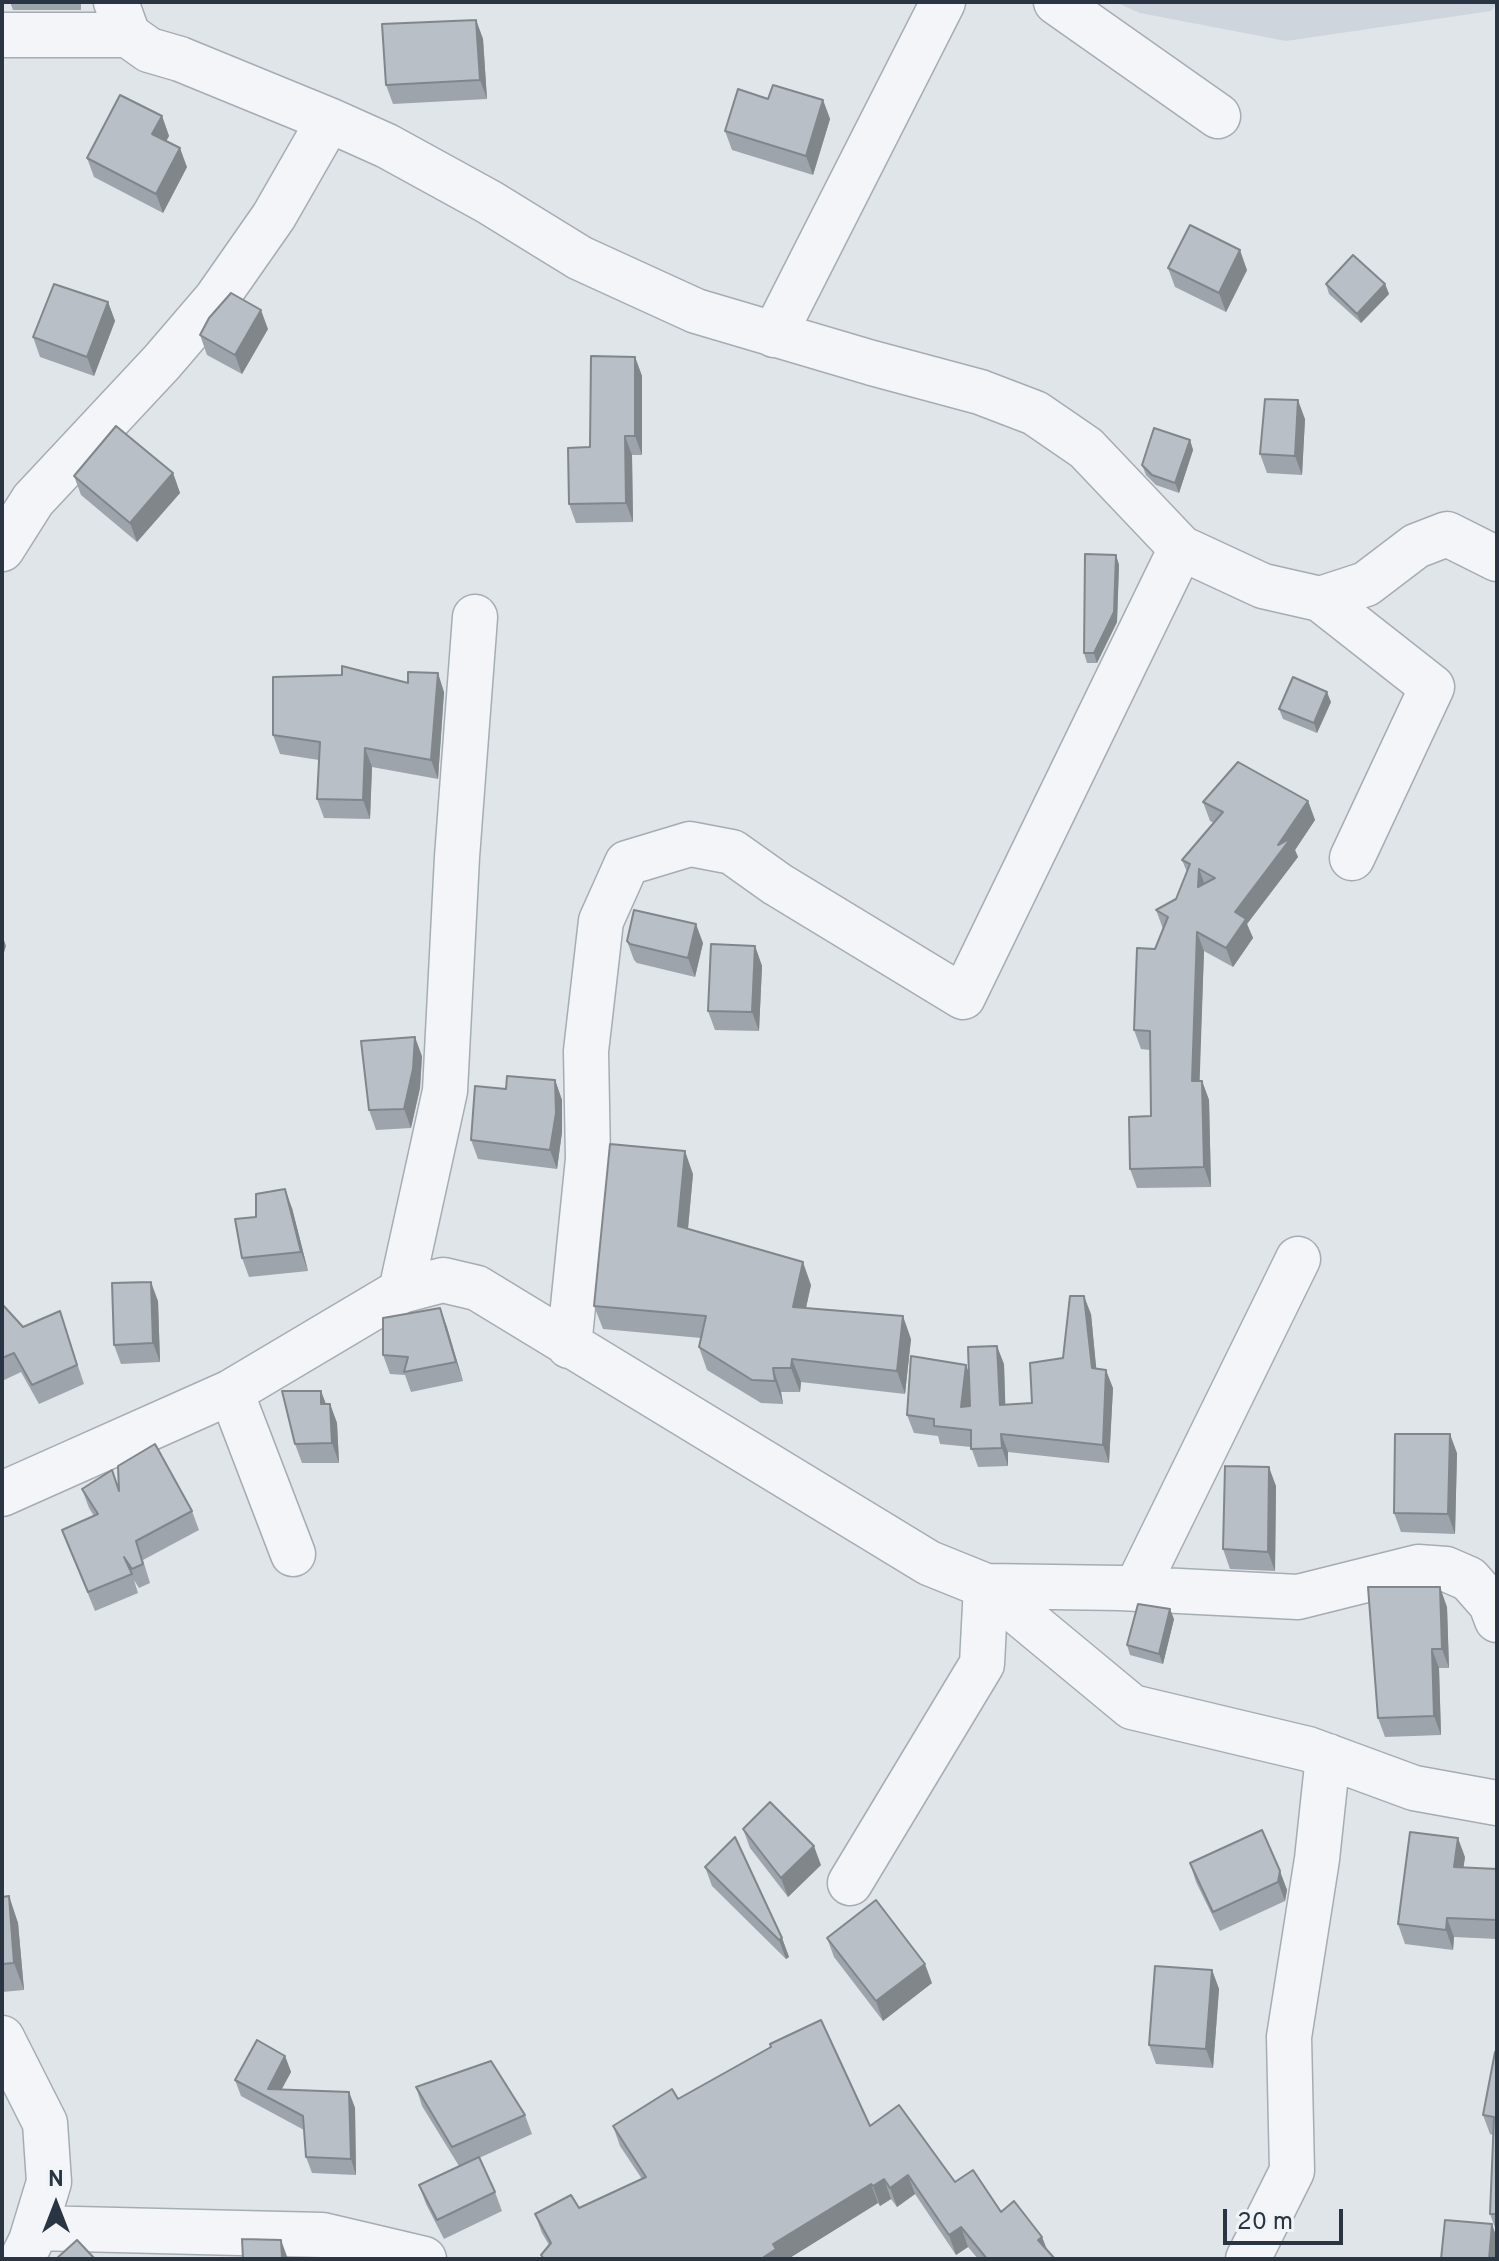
<!DOCTYPE html>
<style>
body{margin:0}
#map{position:relative;width:1499px;height:2261px;overflow:hidden;background:#e0e5ea;font-family:Overpass,sans-serif}
canvas{display:block}
.frame{position:absolute;inset:0;border:4px solid #293542;pointer-events:none}
.north{position:absolute;left:16px;top:2165px;width:80px;height:80px;-webkit-text-stroke:6px #f0f4f7;paint-order:stroke;rotate:0deg;font-size:22px;font-weight:700;line-height:32px;text-align:center;color:#293542}
.north::after{content:'';display:block;margin:auto;width:28px;height:36px;background:#293542;clip-path:polygon(50% 0,100% 100%,50% 72%,0 100%)}
.scale{position:absolute;left:1223px;top:2209px;width:120px;height:36px;box-sizing:border-box;border:4px solid #293542;border-top:0;padding-left:10px;font-size:24px;line-height:28px;white-space:nowrap;color:#293542;-webkit-text-stroke:6px #f0f4f7;paint-order:stroke}
</style>
<div id="map">
<canvas width="1499" height="2261"></canvas>
<div class="frame"></div>
<div class="north">N</div>
<div class="scale">20 m</div>
</div>
<script>
const ctx = document.querySelector('canvas').getContext('2d');
ctx.lineJoin = 'round';
function fill(path, color) {
  ctx.fillStyle = color;
  ctx.fill(path, 'evenodd');
}
function toPath(rows) {
  const path = new Path2D();
  for (const r of rows) {
    path.moveTo(r[0], r[1]);
    for (let i = 2; i < r.length; i += 2) path.lineTo(r[i], r[i + 1]);
  }
  return path;
}
function trace(path, color, width, dash) {
  ctx.strokeStyle = color;
  ctx.lineWidth = width;
  ctx.lineCap = dash ? 'butt' : 'round';
  ctx.setLineDash(dash || []);
  ctx.stroke(path);
}
const built = toPath([
 [1115,2,1497,2,1497,3,1491,11,1286,41,1140,13]
]);
const street = toPath([
 [116,2,128,35,149,50,180,59,329,120],
 [1056,2,1218,116],
 [2,35,128,35],
 [774,335,943,2],
 [2,549,33,500,162,362,216,299,274,216,329,120,387,146,489,202,580,258,696,311,872,363,980,392,1035,413,1086,448,1181,548,1263,586,1320,599,1366,584,1416,546,1447,534,1497,559],
 [1320,599,1432,687,1352,858],
 [401,1291,445,1091,457,857,475,617],
 [569,1346,588,1159,586,1051,601,921,627,863,690,844,732,852,777,884,963,997,1181,548],
 [231,1392,293,1554],
 [2,1494,231,1392,401,1291,443,1280,477,1288,929,1563,986,1586,1120,1588,1298,1597,1418,1567,1446,1569,1469,1579,1491,1604,1497,1620],
 [986,1586,1132,1707,1308,1749,1414,1788,1497,1803],
 [1136,1589,1298,1259],
 [850,1883,982,1664,986,1586],
 [2,2038,45,2123,49,2182,31,2241,22,2259],
 [35,2228,322,2235,424,2259],
 [1248,2259,1292,2171,1289,2037,1317,1859,1328,1756]
]);
const wall = toPath([
 [10,2,81,2,81,10,13,10],
 [476,20,483,39,487,99,393,104,386,85],
 [768,99,823,100,830,119,813,175,732,150,725,131],
 [162,116,169,136,166,141,187,167,163,213,94,177,87,158],
 [1168,268,1247,270,1226,312,1175,287],
 [1326,284,1385,284,1389,294,1361,323,1329,294],
 [108,302,115,321,94,376,40,357,33,337],
 [268,329,242,374,207,355,200,335],
 [635,357,642,376,642,455,632,455,633,522,576,523,569,504,590,447],
 [1305,419,1302,475,1267,473,1260,454],
 [1190,440,1193,450,1179,493,1156,485,1146,475,1142,465],
 [173,473,180,493,137,542,81,495,74,476],
 [1116,555,1119,565,1117,622,1097,663,1087,663,1084,653],
 [444,692,438,779,372,767,370,819,324,818,317,799,319,760,280,754,273,735],
 [1331,702,1317,733,1283,719,1279,709],
 [1308,801,1315,820,1295,850,1298,857,1247,924,1253,938,1233,967,1204,951,1199,1081,1202,1081,1209,1100,1211,1187,1137,1188,1130,1169,1151,1116,1150,1050,1141,1049,1134,1030,1155,949,1163,929,1156,910,1176,899,1187,872,1182,860,1214,823,1210,821,1203,802],
 [627,941,703,943,695,977,637,963,634,960],
 [755,946,762,966,759,1031,715,1030,708,1011],
 [422,1056,420,1088,411,1128,376,1130,369,1110],
 [555,1080,562,1100,562,1132,557,1169,478,1159,471,1140,506,1089],
 [693,1174,688,1229,811,1285,806,1308,911,1339,905,1394,801,1382,800,1392,781,1392,783,1404,761,1403,707,1370,699,1347,701,1338,603,1329,594,1306],
 [292,1208,308,1271,249,1277,242,1258,256,1217],
 [158,1301,160,1362,121,1364,114,1345],
 [2,1304,23,1327,60,1311,84,1384,39,1404,21,1372,2,1381],
 [440,1308,463,1381,411,1392,405,1375,390,1374,383,1355],
 [1091,1314,1096,1369,1113,1388,1109,1463,1008,1452,1008,1466,978,1467,971,1447,940,1444,938,1436,914,1433,907,1415,969,1373,1004,1364,1005,1405,1032,1403,1063,1358],
 [321,1391,326,1404,330,1404,337,1423,339,1463,302,1463,295,1444],
 [1457,1453,1455,1534,1401,1532,1394,1513],
 [1276,1486,1275,1571,1230,1569,1223,1549],
 [82,1489,119,1489,192,1511,199,1530,143,1560,150,1583,139,1588,134,1580,138,1593,95,1611,62,1530,94,1516,89,1508],
 [1447,1607,1449,1668,1439,1668,1441,1735,1385,1737,1378,1718],
 [1174,1619,1163,1664,1130,1655,1127,1645],
 [743,1829,821,1865,788,1897,750,1848],
 [1262,1830,1287,1890,1285,1901,1220,1931,1196,1882,1190,1863],
 [1465,1857,1463,1867,1497,1869,1497,1939,1454,1937,1453,1950,1405,1944,1398,1924],
 [705,1867,782,1938,789,1957,786,1959,712,1886],
 [9,1896,18,1923,24,1990,2,1992,2,1897],
 [827,1938,932,1983,883,2021,834,1957],
 [1212,1970,1219,1989,1213,2068,1156,2064,1149,2045],
 [1497,2052,1497,2233,1490,2214,1493,2135,1490,2134,1483,2115],
 [285,2056,291,2072,282,2089,349,2092,355,2108,356,2175,312,2173,306,2157,304,2130,241,2096,235,2080],
 [416,2087,525,2115,532,2134,479,2158,495,2192,502,2211,444,2239,426,2204,419,2185,459,2166,422,2106],
 [678,2099,870,2126,1001,2212,1042,2237,1047,2249,1055,2259,978,2259,968,2247,956,2255,915,2194,897,2207,891,2199,880,2206,878,2203,788,2259,542,2259,541,2255,549,2245,542,2233,535,2214,579,2208,642,2179,620,2146,613,2126]
]);
const shadedWall = toPath([
 [476,20,483,39,487,99,480,80],
 [823,100,830,119,813,175,806,156],
 [162,116,169,136,159,154,152,134],
 [180,148,187,167,163,213,156,194],
 [1240,250,1247,270,1226,312,1219,293],
 [1385,284,1389,294,1361,323,1357,314],
 [108,302,115,321,94,376,87,357],
 [261,310,268,329,242,374,235,355],
 [635,357,642,376,642,455,635,436],
 [1298,400,1305,419,1302,475,1295,456],
 [625,436,632,455,633,522,626,503],
 [1190,440,1193,450,1179,493,1175,483],
 [173,473,180,493,137,542,130,523],
 [1116,555,1119,565,1117,622,1097,663,1094,653],
 [438,673,444,692,438,779,431,760],
 [1327,692,1331,702,1317,733,1314,723],
 [365,748,372,767,370,819,363,800],
 [1308,801,1315,820,1295,850,1298,857,1247,924,1253,938,1233,967,1226,948,1235,912,1278,845],
 [1199,869,1206,888,1198,887],
 [696,924,703,943,695,977,688,958],
 [1197,932,1204,951,1199,1100,1192,1081],
 [2,934,6,946,2,959],
 [755,946,762,966,759,1031,752,1012],
 [415,1037,422,1056,420,1088,411,1128,404,1109],
 [555,1080,562,1100,562,1132,557,1169,550,1150],
 [1202,1081,1209,1100,1211,1187,1204,1167],
 [685,1151,693,1174,686,1249,678,1226],
 [285,1189,292,1208,308,1271,301,1252],
 [803,1262,811,1285,801,1330,793,1307],
 [151,1282,158,1301,160,1362,153,1343],
 [1084,1296,1091,1314,1098,1386,1092,1368],
 [440,1308,447,1327,463,1381,456,1362],
 [903,1316,911,1339,905,1394,897,1371],
 [997,1346,1004,1364,1006,1423,1000,1405],
 [792,1359,801,1382,800,1392,791,1368],
 [966,1365,973,1383,967,1425,961,1407],
 [773,1368,781,1392,783,1404,775,1381],
 [1106,1370,1113,1388,1109,1463,1103,1445],
 [321,1391,328,1410,321,1404],
 [330,1404,337,1423,339,1463,332,1443],
 [1001,1434,1008,1452,1008,1466,1002,1448],
 [1450,1434,1457,1453,1455,1534,1448,1514],
 [1269,1467,1276,1486,1275,1571,1268,1552],
 [1440,1587,1447,1607,1449,1668,1442,1649],
 [1170,1609,1174,1619,1163,1664,1159,1654],
 [1432,1649,1439,1668,1441,1735,1434,1716],
 [1458,1838,1465,1857,1461,1886,1454,1867],
 [814,1846,821,1865,788,1897,781,1878],
 [1280,1871,1287,1890,1285,1901,1278,1882],
 [9,1896,18,1923,24,1990,14,1963],
 [1447,1918,1454,1937,1453,1950,1446,1930],
 [782,1938,789,1957,786,1959,779,1940],
 [925,1964,932,1983,883,2021,876,2001],
 [1212,1970,1219,1989,1213,2068,1206,2049],
 [285,2056,291,2072,275,2101,268,2089],
 [349,2092,355,2108,356,2175,351,2159],
 [908,2175,915,2194,897,2207,890,2188],
 [884,2179,891,2199,880,2206,873,2186],
 [871,2184,878,2203,788,2259,761,2259,773,2244],
 [1492,2224,1497,2238,1497,2259,1489,2259],
 [961,2227,968,2247,956,2255,949,2235],
 [1042,2237,1049,2256,1038,2240],
 [281,2240,288,2259,282,2259]
]);
const building = toPath([
 [476,20,480,80,386,85,382,24,476,20],
 [773,85,823,100,806,156,725,131,738,89,768,99,773,85],
 [120,95,162,116,152,134,180,148,156,194,87,158,120,95],
 [1190,225,1240,250,1219,293,1168,268,1190,225],
 [1353,255,1385,284,1357,314,1326,284,1353,255],
 [54,284,108,302,87,357,33,337,54,284],
 [231,293,261,310,235,355,200,335,209,318,231,293],
 [591,356,635,357,635,436,625,436,626,503,569,504,568,448,590,447,591,356],
 [1265,399,1298,400,1295,456,1260,454,1265,399],
 [116,426,173,473,130,523,74,476,116,426],
 [1154,428,1190,440,1175,483,1152,475,1142,465,1154,428],
 [1085,554,1116,555,1114,612,1094,653,1084,653,1085,554],
 [342,666,408,683,408,672,438,673,431,760,365,748,363,800,317,799,320,742,273,735,273,677,342,675,342,666],
 [1293,677,1327,692,1314,723,1279,709,1293,677],
 [1238,762,1308,801,1278,845,1291,838,1235,912,1246,919,1226,948,1197,932,1192,1081,1202,1081,1204,1167,1130,1169,1129,1117,1151,1116,1150,1031,1134,1030,1137,948,1155,949,1168,917,1156,910,1176,899,1190,864,1182,860,1223,812,1203,802,1238,762],
 [1199,869,1215,878,1198,887,1199,869],
 [634,910,696,924,688,958,630,944,627,941,634,910],
 [711,944,755,946,752,1012,708,1011,711,944],
 [415,1037,413,1069,404,1109,369,1110,361,1041,415,1037],
 [507,1076,555,1080,556,1113,550,1150,471,1140,475,1086,506,1089,507,1076],
 [610,1144,685,1151,678,1226,803,1262,793,1307,903,1316,897,1371,792,1359,791,1368,773,1368,775,1381,752,1380,699,1347,706,1316,594,1306,610,1144],
 [285,1189,301,1252,242,1258,235,1219,256,1217,256,1194,285,1189],
 [151,1282,153,1343,114,1345,112,1283,151,1282],
 [1070,1296,1084,1296,1092,1368,1106,1370,1103,1445,1001,1434,1002,1448,971,1449,971,1430,934,1426,934,1419,907,1415,911,1356,966,1365,961,1407,970,1406,968,1347,997,1346,1000,1405,1032,1403,1030,1363,1063,1358,1070,1296],
 [2,1304,23,1327,60,1311,77,1365,32,1385,14,1353,2,1358,2,1304],
 [440,1308,456,1362,404,1372,408,1357,383,1355,383,1318,440,1308],
 [282,1391,321,1391,321,1404,330,1404,332,1443,295,1444,282,1391],
 [1395,1434,1450,1434,1448,1514,1394,1513,1395,1434],
 [155,1444,192,1511,136,1541,143,1564,132,1569,124,1557,132,1574,88,1592,62,1530,98,1514,82,1489,112,1470,119,1491,118,1466,155,1444],
 [1225,1466,1269,1467,1268,1552,1223,1549,1225,1466],
 [1368,1587,1440,1587,1442,1649,1432,1649,1434,1716,1378,1718,1368,1587],
 [1138,1604,1170,1609,1159,1654,1127,1645,1138,1604],
 [770,1802,814,1846,781,1878,743,1829,770,1802],
 [1262,1830,1280,1871,1278,1882,1213,1912,1190,1863,1262,1830],
 [1410,1832,1458,1838,1454,1867,1497,1869,1497,1920,1447,1918,1446,1930,1398,1924,1410,1832],
 [735,1837,782,1938,779,1940,705,1867,735,1837],
 [9,1896,14,1963,2,1964,2,1897,9,1896],
 [876,1900,925,1964,876,2001,827,1938,876,1900],
 [1155,1966,1212,1970,1206,2049,1149,2045,1155,1966],
 [821,2020,870,2126,899,2105,955,2182,973,2170,1001,2212,1014,2201,1042,2237,1038,2240,1055,2259,987,2259,961,2227,949,2235,908,2175,890,2188,884,2179,873,2186,871,2184,773,2244,776,2249,761,2259,544,2259,541,2255,551,2243,535,2214,571,2195,579,2208,646,2177,613,2126,672,2089,678,2099,771,2047,770,2044,821,2020],
 [257,2040,285,2056,268,2089,349,2092,351,2159,306,2157,303,2116,235,2080,257,2040],
 [1495,2052,1497,2052,1497,2214,1490,2214,1494,2117,1483,2115,1495,2052],
 [491,2061,525,2115,452,2147,416,2087,491,2061],
 [479,2157,495,2192,437,2220,419,2185,479,2157],
 [1445,2220,1492,2224,1489,2259,1441,2259,1445,2220],
 [242,2239,281,2240,282,2259,243,2259,242,2239],
 [77,2240,95,2259,56,2259,77,2240]
]);
fill(built, '#ced5dc');
trace(street, '#a5adb4', 47);
trace(street, '#f3f5f8', 44);
fill(wall, '#9ea4ab');
fill(shadedWall, '#81868b');
fill(building, '#b8bfc7');
trace(building, '#81868b', 2);
</script>
